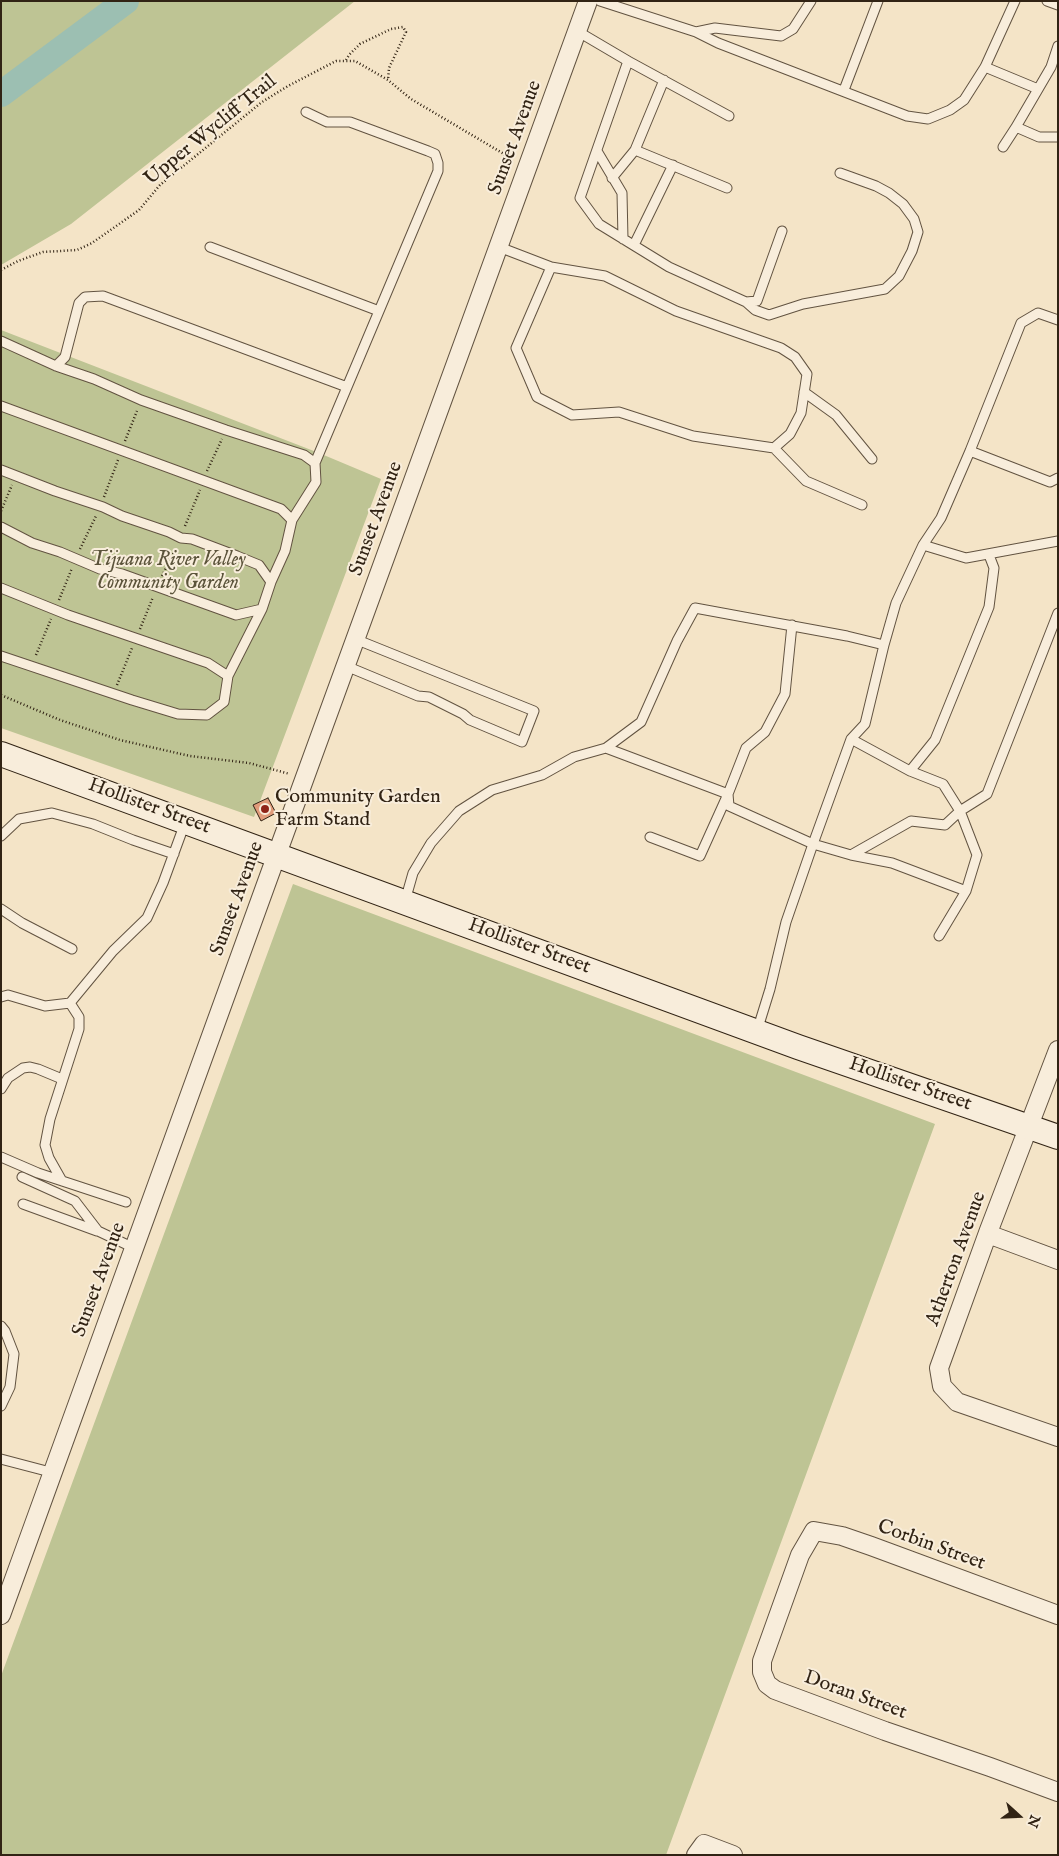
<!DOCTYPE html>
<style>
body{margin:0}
#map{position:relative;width:1059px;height:1856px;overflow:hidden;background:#f4e4c7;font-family:"IM FELL English",serif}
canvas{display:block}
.frame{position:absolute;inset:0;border:2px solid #312314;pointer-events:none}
.north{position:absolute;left:994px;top:1791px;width:50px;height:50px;-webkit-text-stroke:4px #f8eddb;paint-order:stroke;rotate:110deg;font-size:14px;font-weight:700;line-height:20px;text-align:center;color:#312314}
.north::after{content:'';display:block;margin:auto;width:18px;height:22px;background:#312314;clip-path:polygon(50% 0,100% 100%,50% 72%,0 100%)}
</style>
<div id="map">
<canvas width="1059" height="1856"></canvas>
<div class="frame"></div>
<div class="north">N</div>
</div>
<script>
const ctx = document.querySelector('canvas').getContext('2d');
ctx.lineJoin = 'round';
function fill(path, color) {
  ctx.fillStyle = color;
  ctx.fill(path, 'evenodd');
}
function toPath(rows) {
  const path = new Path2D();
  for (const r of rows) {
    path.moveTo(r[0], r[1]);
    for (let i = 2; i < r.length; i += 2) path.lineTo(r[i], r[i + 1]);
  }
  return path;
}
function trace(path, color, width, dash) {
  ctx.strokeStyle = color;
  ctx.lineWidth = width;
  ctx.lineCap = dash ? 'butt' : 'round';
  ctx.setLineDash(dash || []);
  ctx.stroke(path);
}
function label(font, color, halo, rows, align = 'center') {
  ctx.font = font + ' "IM FELL English",serif';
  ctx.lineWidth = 4;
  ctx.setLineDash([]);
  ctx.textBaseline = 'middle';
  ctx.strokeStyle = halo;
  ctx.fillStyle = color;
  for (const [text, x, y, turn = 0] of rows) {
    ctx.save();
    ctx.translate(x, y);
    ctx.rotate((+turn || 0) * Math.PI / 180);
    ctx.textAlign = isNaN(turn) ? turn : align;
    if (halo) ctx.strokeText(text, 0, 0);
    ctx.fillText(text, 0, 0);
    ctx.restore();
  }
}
const green = toPath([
 [1,1,355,1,71,224,1,265],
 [1,330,319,453,381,479,254,817,1,728],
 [293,884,935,1124,666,1855,1,1855,1,1676]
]);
const river = toPath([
 [1,94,126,1]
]);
const building = toPath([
 [268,798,276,813,261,821,253,805,268,798]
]);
const path = toPath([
 [346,60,349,55,360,44,391,29,403,27,406,32,389,68,388,80],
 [1,270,18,261,43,252,77,250,92,243,139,210,160,185,262,102,288,86,336,61,355,61,388,80,411,99,504,154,507,159,506,166],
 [125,441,137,411],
 [207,471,222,439],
 [104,497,118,460],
 [1,511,12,485],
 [185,526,200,490],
 [80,549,96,516],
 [162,576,176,548],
 [59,600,72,568],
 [140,629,153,597],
 [36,655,51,619],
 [117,685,132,648],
 [1,695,60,720,120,740,190,756,249,763,290,774]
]);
const lane = toPath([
 [600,1,696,32,718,43,907,116,928,119,950,110,964,100,985,67,1015,1],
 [1047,1,1058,5],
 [577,31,628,61,580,198,599,224,669,267,746,302,757,301,782,231],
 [696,32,715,28,781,36,793,29,811,1],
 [1058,46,1051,67,1016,127,1039,137,1058,137],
 [628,61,729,116],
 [985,67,1038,89],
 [844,90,878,1],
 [306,112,327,122,350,122,428,151,435,154,438,163,438,171,315,463],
 [1003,147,1016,127],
 [635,150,727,188],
 [597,151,622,193,623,239],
 [612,178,635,150,664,80],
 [634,245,673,165],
 [210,247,379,311],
 [499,247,551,267,516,348,537,397,572,415,619,412,693,436,774,448,790,434,801,413,807,374,795,357,781,348,676,311,605,276,551,267],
 [746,302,755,310,769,315,803,304,885,289,899,276,912,251,918,232,914,219,903,204,889,193,876,186,840,173],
 [1,341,56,366,94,379,141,400,226,430,304,455,315,463,316,482,292,520],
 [56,366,65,357,79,303,85,297,103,296,347,387],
 [804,392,836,415,872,459],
 [1,406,281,509,292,520,285,551,271,582],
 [774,448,806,481,862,505],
 [970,451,1050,482,1058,478],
 [1,470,55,491,103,507,122,516,169,532,181,538,192,539,237,556,259,565,271,582,262,609,236,615,122,574,100,569,60,552,32,543,1,527],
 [923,545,966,558,1058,541],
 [1,588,68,615,208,663,228,676,224,702,207,715,178,714,132,700,1,656],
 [346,666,418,696,429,697,463,714,470,720,522,742,534,711,355,639],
 [228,676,262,609],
 [851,739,910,771,943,784,960,811,977,855,966,891,939,936],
 [606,748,641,722,677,641,695,608,847,636,884,645],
 [910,771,935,740,989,607,994,568,989,555],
 [1,836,19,819,52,813,93,824,133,840,174,854],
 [650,837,700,856,728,794,746,748,765,732,785,694,792,625],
 [851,855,911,821,945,825,960,811,987,794,1058,613],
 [405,901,413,873,431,843,459,811,492,790,542,775,574,757,606,748,728,794,729,806,813,844,851,855,892,863,966,891],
 [1,909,22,923,72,949],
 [1,997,8,995,45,1006,70,1003,113,951,147,918,163,883,185,823],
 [757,1031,770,989,786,922,813,844,851,739,865,724,884,645,896,603,923,545,941,518,970,451,1021,323,1038,313,1058,320],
 [1,1089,8,1078,23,1068,30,1067,38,1069,62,1079],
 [1,1157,38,1173,126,1202],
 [22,1177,75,1201,98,1231,134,1248],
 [62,1181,49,1158,45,1145,50,1119,79,1029,79,1017,70,1003],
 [23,1204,97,1231],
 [1,1326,5,1331,14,1354,10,1387,1,1406],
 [1,1459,54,1473]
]);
const street = toPath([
 [1058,1050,989,1230,939,1368,942,1386,957,1402,1058,1437],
 [988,1234,1058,1260],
 [1,1615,277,854,588,1],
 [1058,1615,871,1546,842,1536,814,1531,800,1555,762,1661,762,1672,767,1684,775,1690,885,1731,990,1767,1058,1792],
 [696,1855,704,1844,733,1855]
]);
const secondary = toPath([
 [1,754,798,1047,1058,1137]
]);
const markers = [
 [265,809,5,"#8f2418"]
];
const streetNames = [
 ["Upper Wycliff Trail",211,131,-39],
 ["Sunset Avenue",516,138,-70],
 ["Sunset Avenue",377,519,-70],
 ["Hollister Street",149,807,20],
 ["Sunset Avenue",238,899,-70],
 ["Hollister Street",529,947,20],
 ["Hollister Street",910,1085,19],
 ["Atherton Avenue",957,1259,-70],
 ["Sunset Avenue",100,1280,-70],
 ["Corbin Street",931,1546,20],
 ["Doran Street",855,1696,20]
];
const parkNames = [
 ["Tijuana River Valley",168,561],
 ["Community Garden",168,584]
];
const poiNames = [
 ["Community Garden",275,798],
 ["Farm Stand",275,821]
];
fill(green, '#bec494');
trace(river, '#9cbfb2', 26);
fill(building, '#e09b7a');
trace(building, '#312314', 1);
trace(lane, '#625341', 11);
trace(street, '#625341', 20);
trace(secondary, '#312314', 26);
trace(path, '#312314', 2.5, [1, 2.5]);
trace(lane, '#f8eddb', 9);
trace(street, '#f8eddb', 18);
trace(secondary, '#f8eddb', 24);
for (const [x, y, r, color] of markers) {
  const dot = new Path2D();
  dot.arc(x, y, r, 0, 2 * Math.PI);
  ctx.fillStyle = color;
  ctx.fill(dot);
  trace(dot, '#f8eddb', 2);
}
label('20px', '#312314', '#f8eddb', streetNames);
label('italic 20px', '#5b533a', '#f8eddb', parkNames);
label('20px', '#312314', '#f8eddb', poiNames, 'left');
</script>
